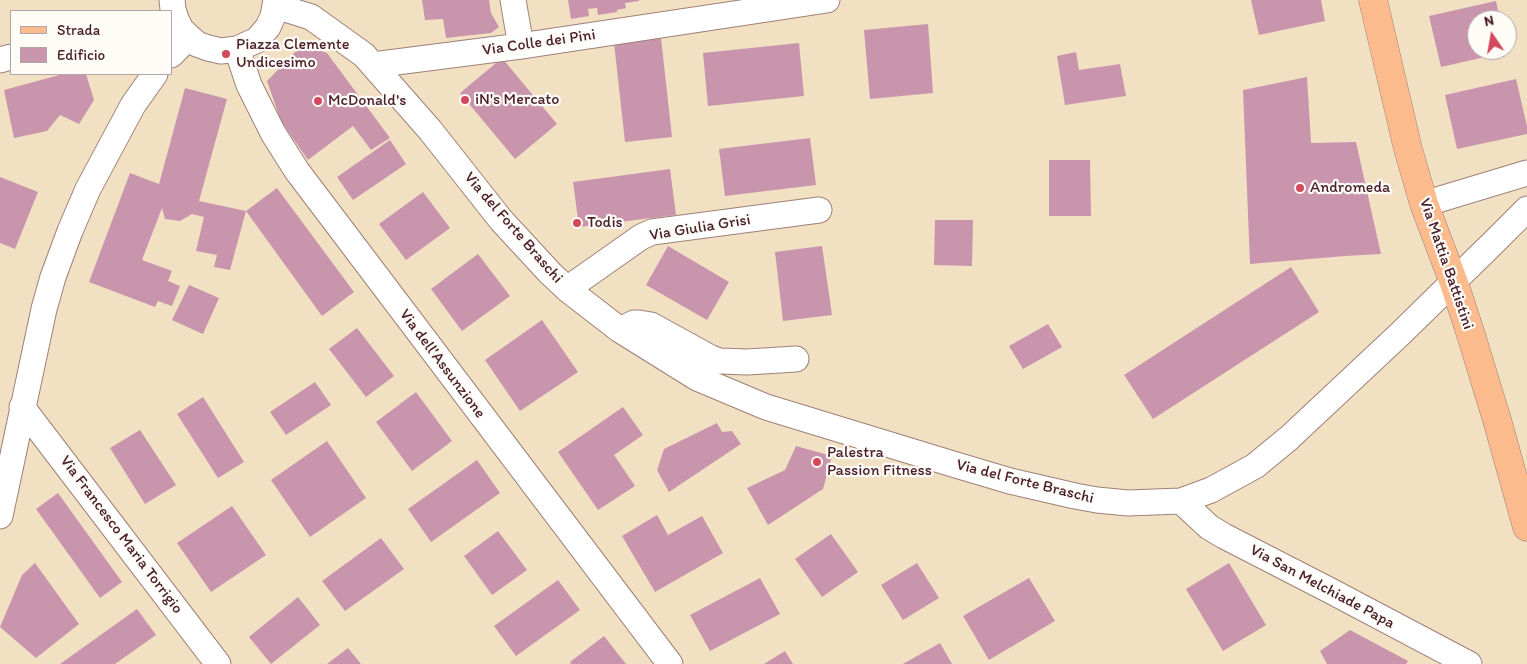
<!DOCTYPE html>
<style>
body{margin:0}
#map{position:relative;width:1527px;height:664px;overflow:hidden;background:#f2e0c3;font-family:Itim,sans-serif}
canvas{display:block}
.legend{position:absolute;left:10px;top:10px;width:162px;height:65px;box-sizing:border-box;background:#fdfcf7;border:1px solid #b5a4a5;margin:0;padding:6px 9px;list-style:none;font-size:15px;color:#4a1f2b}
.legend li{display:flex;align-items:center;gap:10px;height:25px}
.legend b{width:25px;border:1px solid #b5a4a5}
.north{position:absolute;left:1467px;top:10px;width:50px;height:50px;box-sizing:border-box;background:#fdfcf7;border:1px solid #b5a4a5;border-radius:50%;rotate:348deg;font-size:14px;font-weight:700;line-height:20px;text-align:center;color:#4a1f2b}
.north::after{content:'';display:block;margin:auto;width:18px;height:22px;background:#d1495b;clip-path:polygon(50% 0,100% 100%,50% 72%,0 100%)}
</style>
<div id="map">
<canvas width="1527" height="664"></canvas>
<ul class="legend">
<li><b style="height:6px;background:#fbbb8d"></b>Strada</li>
<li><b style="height:14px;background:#c995ad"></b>Edificio</li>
</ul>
<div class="north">N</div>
</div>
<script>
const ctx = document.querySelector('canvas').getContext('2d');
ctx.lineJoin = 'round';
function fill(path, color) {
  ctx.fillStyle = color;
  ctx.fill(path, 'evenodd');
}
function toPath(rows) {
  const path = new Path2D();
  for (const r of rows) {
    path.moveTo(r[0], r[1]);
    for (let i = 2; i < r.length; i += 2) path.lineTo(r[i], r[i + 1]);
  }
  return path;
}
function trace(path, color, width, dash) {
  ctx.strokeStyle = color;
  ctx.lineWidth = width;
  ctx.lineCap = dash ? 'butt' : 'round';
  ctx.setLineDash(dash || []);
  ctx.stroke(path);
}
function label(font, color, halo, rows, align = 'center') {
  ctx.font = font + ' Itim,sans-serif';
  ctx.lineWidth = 4.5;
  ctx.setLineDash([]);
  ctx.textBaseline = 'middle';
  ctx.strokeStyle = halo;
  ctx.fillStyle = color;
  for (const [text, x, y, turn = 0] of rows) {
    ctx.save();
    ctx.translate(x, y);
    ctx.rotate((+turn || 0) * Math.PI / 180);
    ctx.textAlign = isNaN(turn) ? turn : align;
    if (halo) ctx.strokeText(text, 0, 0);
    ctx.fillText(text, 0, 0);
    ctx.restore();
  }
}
const building = toPath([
 [422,0,489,0,491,13,499,27,491,33,446,38,443,19,425,20],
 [568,0,639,0,639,1,625,3,626,8,617,10,617,12,598,15,597,8,588,9,589,16,571,19],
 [1251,0,1321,0,1325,21,1259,35],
 [1496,1,1500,20,1477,20,1477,50,1507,50,1507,52,1441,67,1429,16],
 [928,24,933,93,870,99,864,30],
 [661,38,672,137,625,142,614,43],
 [799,43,804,96,708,106,703,53],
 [303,44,327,53,390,138,371,150,353,126,308,160,281,121,267,81],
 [1076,52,1079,70,1120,64,1126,96,1065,105,1057,56],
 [502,58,557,124,515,159,460,93],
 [63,74,86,74,94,100,79,124,60,115,47,131,14,138,4,90],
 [1307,77,1311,143,1356,142,1381,254,1345,256,1250,264,1243,90],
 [1516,79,1527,126,1527,134,1457,149,1445,95],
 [185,88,227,99,199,201,246,211,230,270,214,267,217,255,196,251,204,217,192,214,180,221,165,219,162,208,142,260,172,271,168,281,180,286,172,306,158,301,155,307,89,282,130,173,159,184],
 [810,138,816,185,725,196,719,149],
 [390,140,406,164,353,200,337,177],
 [1049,160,1090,160,1091,216,1049,216],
 [670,169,676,215,579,227,573,182],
 [0,177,38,192,15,249,0,243],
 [277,188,354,292,322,316,246,211],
 [423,192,450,228,406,260,379,224],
 [935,220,973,220,972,266,934,265],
 [668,246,729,282,707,320,646,285],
 [822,246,832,315,783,321,775,252],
 [478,254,510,296,462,331,431,289],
 [1291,267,1319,312,1153,419,1124,375],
 [189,285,219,298,203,334,172,320],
 [542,320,578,372,520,411,485,360],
 [1048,324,1062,347,1023,369,1009,346],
 [357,328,394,376,366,397,329,349],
 [315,382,331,405,286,435,270,412],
 [416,392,452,441,412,471,376,422],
 [203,397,244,462,218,478,177,414],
 [623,407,643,435,614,455,635,486,598,510,558,452],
 [717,423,722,432,732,431,741,444,669,492,657,470,664,449],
 [140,430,176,485,145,504,110,448],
 [327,441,366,498,310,537,271,480],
 [796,446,832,456,823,489,768,525,747,488,785,470],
 [477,460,500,493,431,542,408,509],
 [58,493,122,582,100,598,36,509],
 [232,506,266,555,211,592,177,543],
 [657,515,668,535,702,516,723,553,655,592,622,536],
 [498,531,527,570,492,595,464,556],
 [831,534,858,572,822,597,795,559],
 [381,538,404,569,345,611,322,581],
 [35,563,79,624,36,658,0,627,22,575],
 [917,563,939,598,903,620,881,585],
 [1229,563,1266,625,1223,651,1186,589],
 [760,578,780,614,710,651,690,615],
 [1029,578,1055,621,989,660,963,616],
 [558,580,580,610,516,656,494,626],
 [298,597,320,625,271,664,249,637],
 [137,609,156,635,115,664,60,664],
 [1350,630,1408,661,1406,664,1327,664,1320,651],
 [604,636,626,664,571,664,570,662],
 [940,643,952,664,903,664],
 [348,648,361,664,327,664],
 [785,651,793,664,764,664]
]);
const minor = toPath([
 [172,0,173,9,176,19,181,29,189,37,197,44,208,48,221,51,237,49,257,40,268,27,273,16,276,0],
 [513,0,521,46],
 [276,6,311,17,364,55,430,130,501,220,550,273,567,289,620,330,697,378,766,407,956,465,1010,481,1075,496,1097,500,1128,503,1181,501,1211,490,1255,466,1289,438,1400,334,1492,244,1527,209],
 [237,49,249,85,273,133,297,171,670,664],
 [171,55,189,37],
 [0,60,11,57],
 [373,65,521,46,827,0],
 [1424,204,1527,173],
 [567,289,641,237,652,232,819,210],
 [620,330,634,323,639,323,651,325,711,358,720,361,747,362,796,359],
 [22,407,218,664],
 [1181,501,1209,527,1224,536,1329,590,1469,664],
 [0,516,44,309,53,277,70,231,88,189,133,105,155,74]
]);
const major = toPath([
 [1373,0,1408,149,1424,204,1454,283,1471,335,1497,420,1527,527]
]);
const markers = [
 [226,54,5,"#d1495b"],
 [465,100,5,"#d1495b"],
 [318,101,5,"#d1495b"],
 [1300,188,5,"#d1495b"],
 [577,223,5,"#d1495b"],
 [817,462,5,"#d1495b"]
];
const streetNames = [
 ["Via Colle dei Pini",539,43,-8],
 ["Via del Forte Braschi",513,228,49],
 ["Via Giulia Grisi",700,228,-9],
 ["Via Mattia Battistini",1446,264,71],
 ["Via dell'Assunzione",442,364,53],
 ["Via del Forte Braschi",1025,482,14],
 ["Via Francesco Maria Torrigio",121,535,53],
 ["Via San Melchiade Papa",1322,587,28]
];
const poiNames = [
 ["Piazza Clemente",236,45],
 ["Undicesimo",236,63],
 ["iN's Mercato",475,100],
 ["McDonald's",328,101],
 ["Andromeda",1310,188],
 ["Todis",587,223],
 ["Palestra",827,453],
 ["Passion Fitness",827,471]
];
fill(building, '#c995ad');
trace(minor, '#9e8077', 27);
trace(major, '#9e8077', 29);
trace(minor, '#fff', 25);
trace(major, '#fbbb8d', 28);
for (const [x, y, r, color] of markers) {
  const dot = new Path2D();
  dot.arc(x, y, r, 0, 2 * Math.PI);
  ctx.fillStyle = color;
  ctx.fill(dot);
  trace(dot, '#fdfcf7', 2);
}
label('16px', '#4a1f2b', '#fdfcf7', streetNames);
label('16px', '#4a1f2b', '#fdfcf7', poiNames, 'left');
</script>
